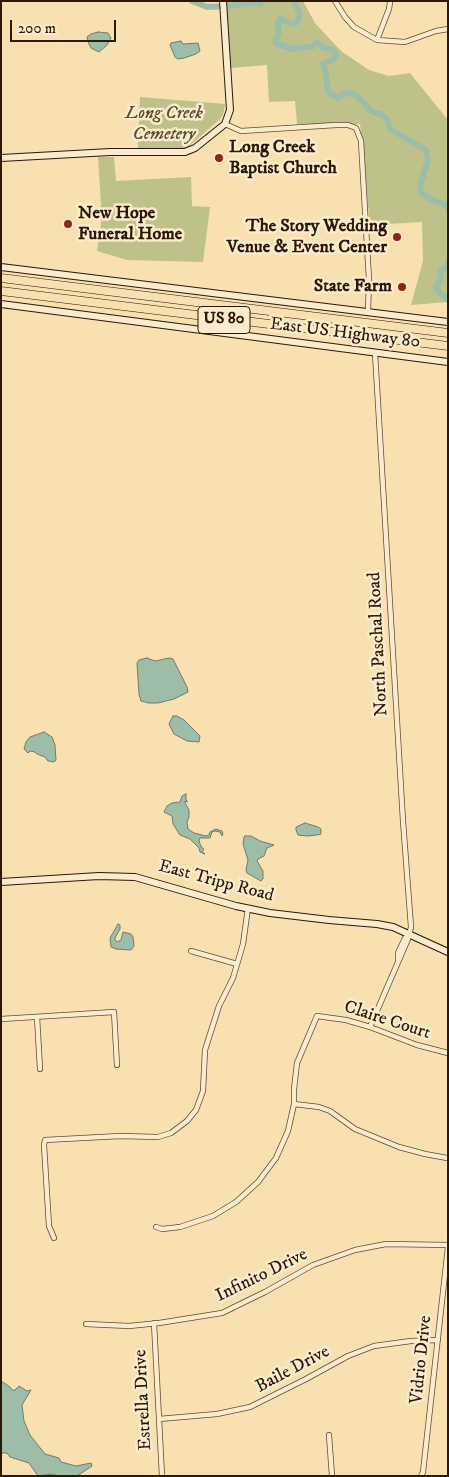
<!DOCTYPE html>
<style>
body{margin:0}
#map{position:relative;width:449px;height:1477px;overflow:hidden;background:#f8e0b0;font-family:"IM FELL DW Pica",serif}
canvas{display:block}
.frame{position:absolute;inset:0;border:2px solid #2c1807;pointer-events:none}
.scale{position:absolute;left:10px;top:20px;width:106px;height:22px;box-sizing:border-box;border:2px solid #2c1807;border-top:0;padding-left:6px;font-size:15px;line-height:18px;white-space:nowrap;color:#2c1807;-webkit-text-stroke:4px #faebcc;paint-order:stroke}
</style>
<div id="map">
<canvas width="449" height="1477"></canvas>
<div class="frame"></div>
<div class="scale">200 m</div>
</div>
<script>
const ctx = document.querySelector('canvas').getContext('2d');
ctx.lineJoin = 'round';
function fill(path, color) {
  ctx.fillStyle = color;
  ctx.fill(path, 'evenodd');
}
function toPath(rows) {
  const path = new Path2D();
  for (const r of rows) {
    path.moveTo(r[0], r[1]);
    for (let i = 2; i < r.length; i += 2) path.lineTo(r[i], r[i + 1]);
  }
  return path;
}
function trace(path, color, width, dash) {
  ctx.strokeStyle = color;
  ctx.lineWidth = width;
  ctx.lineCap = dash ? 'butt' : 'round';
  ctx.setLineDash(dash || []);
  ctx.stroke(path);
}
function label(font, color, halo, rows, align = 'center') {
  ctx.font = font + ' "IM FELL DW Pica",serif';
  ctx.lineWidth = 5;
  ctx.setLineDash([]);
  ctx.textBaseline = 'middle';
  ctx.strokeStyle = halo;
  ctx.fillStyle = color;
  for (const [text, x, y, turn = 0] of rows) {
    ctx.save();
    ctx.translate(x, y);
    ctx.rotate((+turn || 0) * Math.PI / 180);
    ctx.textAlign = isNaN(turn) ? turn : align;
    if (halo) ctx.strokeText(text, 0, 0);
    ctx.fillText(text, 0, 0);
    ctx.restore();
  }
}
const green = toPath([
 [226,1,303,1,315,23,341,51,369,70,389,76,410,73,448,120,448,302,411,305,423,261,422,222,370,225,360,124,297,124,295,101,269,102,267,65,231,68],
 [140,97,225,104,223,115,220,119,186,149,138,148],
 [98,157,114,157,116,181,191,177,192,206,210,207,203,262,127,260,97,251,102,216,98,215,101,205]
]);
const water = toPath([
 [98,32,108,33,111,38,107,45,99,52,91,48,88,42,87,37,91,34,98,32],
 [181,41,183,44,198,43,200,51,196,54,184,58,178,59,175,57,170,45,171,43,181,41],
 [147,658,155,661,169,658,173,659,187,687,188,692,174,699,158,703,149,703,141,701,139,694,137,663,139,660,147,658],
 [173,716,177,716,184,720,200,736,199,742,187,741,174,734,169,724,173,716],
 [44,732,52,737,55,745,56,760,54,762,48,761,45,757,37,754,35,752,30,751,28,753,24,749,26,742,30,737,44,732],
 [186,794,186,800,188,802,185,801,185,803,189,810,189,817,187,822,188,829,194,833,206,836,209,835,210,832,216,829,222,831,223,834,222,836,220,832,215,831,212,832,210,838,200,838,199,840,200,844,202,848,204,849,202,852,205,854,200,852,199,848,190,839,180,835,173,824,172,816,164,812,167,806,172,803,180,802,182,796,186,794],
 [305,823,318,827,321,829,321,833,320,835,318,834,317,835,307,836,298,835,296,830,296,827,305,823],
 [245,836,251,836,260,841,274,845,267,848,264,856,258,859,257,861,263,871,263,879,261,881,247,873,246,870,248,860,243,844,244,837,245,836],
 [118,924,120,925,120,929,115,938,115,940,117,942,121,940,123,932,131,934,133,937,134,946,131,950,116,949,111,947,110,938,118,924],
 [1,1381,10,1387,12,1390,15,1390,19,1386,27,1391,31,1390,22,1405,24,1421,30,1435,45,1454,59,1458,61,1462,76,1466,91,1463,92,1466,77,1476,57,1476,53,1474,38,1476,29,1463,10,1457,7,1453,1,1453,1,1381]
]);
const river = toPath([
 [192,1,207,7,231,6,251,2,260,4,262,1],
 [294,1,300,14,297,22,293,24,280,19,278,22,279,35,276,40,276,44,294,49,306,47,312,47,317,42,324,48,333,50,336,55,333,60,323,63,326,75,328,92,338,98,345,93,355,94,366,105,369,110,375,113,381,114,388,121,390,129,426,150,428,160,420,186,421,192,431,200,442,203,448,208],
 [448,263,445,269,441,270,440,280,436,286,437,290,448,300]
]);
const street = toPath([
 [335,1,345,17,354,27,377,40,405,42,436,31,448,29],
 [377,40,389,9,390,2],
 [225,124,241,131,336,125,348,125,356,128,361,141,369,280,368,312],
 [191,951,237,964],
 [398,961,398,953,405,938,409,934],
 [37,1017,40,1069],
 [1,1019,114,1012,117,1065],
 [370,1027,408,939,411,927,403,821,375,353],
 [294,1104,319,1107,330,1111,355,1129,399,1147,425,1154,447,1158],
 [156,1227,162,1229,180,1227,213,1216,236,1202,258,1182,276,1158,288,1131,294,1104,294,1089,297,1063,317,1016,346,1020,370,1027,417,1045,448,1053],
 [54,1238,49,1226,44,1145,45,1140,120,1136,158,1137,171,1133,187,1121,196,1110,203,1091,205,1050,219,1006,233,978,243,944,248,908],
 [154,1323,162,1476],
 [86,1324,129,1326,159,1323,222,1313,265,1292,313,1265,355,1250,386,1244,448,1245],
 [159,1419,217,1414,250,1407,306,1379,348,1356,374,1346,411,1341,438,1340],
 [329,1435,332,1476],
 [421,1476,423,1472,448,1247]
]);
const secondary = toPath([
 [1,158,110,152,185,152,195,148,225,124,230,110,223,1],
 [1,267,448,322],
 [1,304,448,362],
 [1,882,99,876,135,877,236,906,270,913,329,920,377,924,393,927,448,952]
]);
const highway = toPath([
 [1,278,448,333],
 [1,291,448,346]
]);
const markers = [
 [219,158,5,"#8f2418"],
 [68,224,5,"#8f2418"],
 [397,237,5,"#8f2418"],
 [402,287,5,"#8f2418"]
];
const shields = [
 [224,320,52]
];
const shieldNames = [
 ["US 80",224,320]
];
const parkNames = [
 ["Long Creek",164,114],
 ["Cemetery",164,135]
];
const poiNames = [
 ["Long Creek",229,148],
 ["Baptist Church",229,169],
 ["New Hope",78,214],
 ["Funeral Home",78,235],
 ["The Story Wedding",387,227,"right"],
 ["Venue & Event Center",387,248,"right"],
 ["State Farm",392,287,"right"]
];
const streetNames = [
 ["East US Highway 80",345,334,7],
 ["North Paschal Road",379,644,-93],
 ["East Tripp Road",216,882,15],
 ["Claire Court",387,1021,18],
 ["Infinito Drive",262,1276,-26],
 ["Vidrio Drive",422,1360,-84],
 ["Baile Drive",293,1370,-28],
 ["Estrella Drive",144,1400,-93]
];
fill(green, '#bec28a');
fill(water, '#9ebda8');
trace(water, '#707b68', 1);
trace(river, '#9ebda8', 6);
trace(street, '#5f4a31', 6);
trace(secondary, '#2c1807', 8);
trace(highway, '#2c1807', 9);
trace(street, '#faebcc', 4.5);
trace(secondary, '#faebcc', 6);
trace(highway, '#f8e0b0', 8);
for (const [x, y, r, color] of markers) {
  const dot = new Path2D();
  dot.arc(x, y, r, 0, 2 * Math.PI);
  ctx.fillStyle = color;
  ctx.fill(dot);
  trace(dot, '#faebcc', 2);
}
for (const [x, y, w] of shields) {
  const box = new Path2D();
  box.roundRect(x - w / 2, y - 13.5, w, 27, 4);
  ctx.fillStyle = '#faebcc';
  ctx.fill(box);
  trace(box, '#2c1807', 1);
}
label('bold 16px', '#2c1807', null, shieldNames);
label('italic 18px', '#584b2e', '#faebcc', parkNames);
label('bold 18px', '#2c1807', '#faebcc', poiNames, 'left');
label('18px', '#2c1807', '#faebcc', streetNames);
</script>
